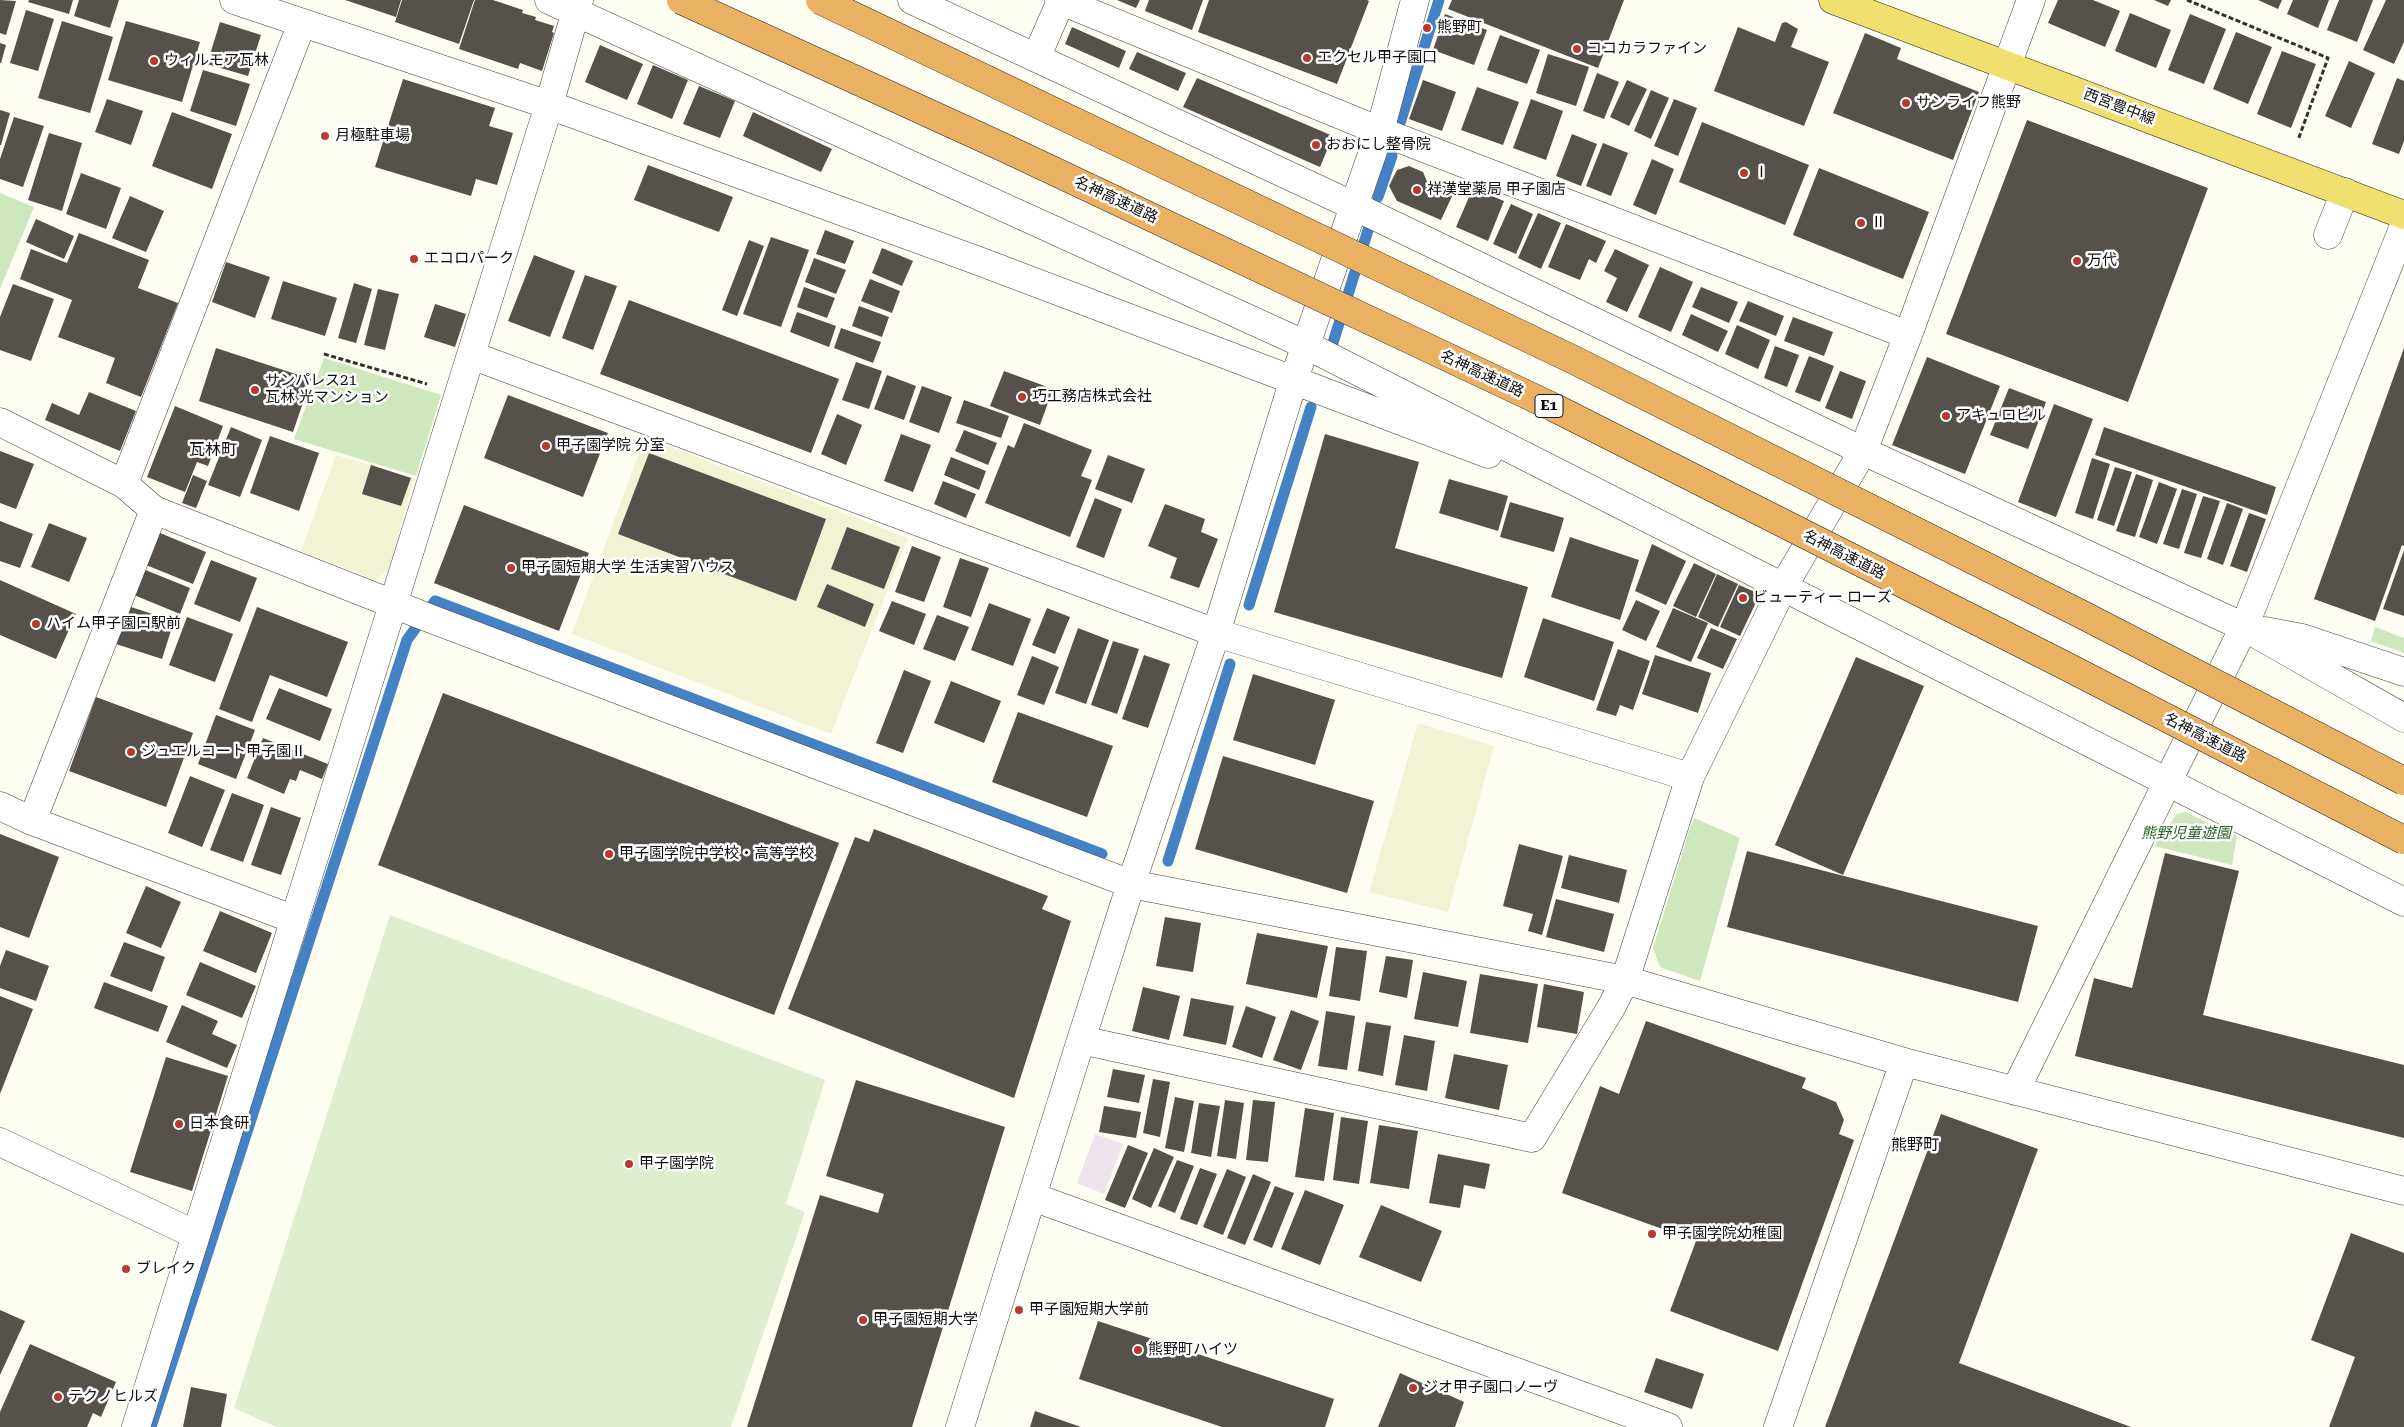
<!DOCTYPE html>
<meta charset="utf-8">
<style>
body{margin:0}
canvas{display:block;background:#fefdf2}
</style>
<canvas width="2404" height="1427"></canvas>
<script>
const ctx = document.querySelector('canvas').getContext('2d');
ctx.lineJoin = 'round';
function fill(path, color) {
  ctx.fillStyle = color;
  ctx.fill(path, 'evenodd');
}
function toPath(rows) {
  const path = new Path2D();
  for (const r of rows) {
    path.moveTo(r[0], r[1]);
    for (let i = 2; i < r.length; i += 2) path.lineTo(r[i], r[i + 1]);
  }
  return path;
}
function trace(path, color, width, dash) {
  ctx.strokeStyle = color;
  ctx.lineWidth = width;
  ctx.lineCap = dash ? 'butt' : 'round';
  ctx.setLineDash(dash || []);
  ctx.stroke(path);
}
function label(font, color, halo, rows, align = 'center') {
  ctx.font = font + ' "Roboto Serif","Noto Sans JP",serif';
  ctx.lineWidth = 5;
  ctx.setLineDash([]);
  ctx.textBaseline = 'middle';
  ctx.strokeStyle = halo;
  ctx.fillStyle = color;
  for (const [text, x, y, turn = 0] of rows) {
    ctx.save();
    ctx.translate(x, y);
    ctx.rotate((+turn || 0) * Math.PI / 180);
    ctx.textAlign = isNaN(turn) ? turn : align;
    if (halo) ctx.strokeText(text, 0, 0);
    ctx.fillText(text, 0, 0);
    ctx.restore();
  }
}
const industrial = toPath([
 [1095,1134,1123,1144,1104,1194,1077,1183]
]);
const farmland = toPath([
 [645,437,908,538,831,734,572,634],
 [336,455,414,478,389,570,376,580,301,551],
 [1418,723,1494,746,1448,912,1369,892]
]);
const green = toPath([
 [0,193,34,207,0,289],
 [324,358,441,395,416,476,294,439],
 [2375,627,2404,638,2404,653,2371,641],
 [2185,812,2237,836,2232,865,2154,846,2177,814],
 [1694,818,1740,838,1700,981,1660,967,1653,948,1690,828]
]);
const pitch = toPath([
 [390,915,825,1080,786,1204,805,1212,731,1427,276,1427,234,1408]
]);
const stream = toPath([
 [1400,123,1439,0],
 [1378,197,1392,156],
 [1332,346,1369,227],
 [1249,605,1311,407],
 [1168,861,1230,664],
 [151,1427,407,640,435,601,1102,854]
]);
const building = toPath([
 [0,0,16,1,6,35,0,33],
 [29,0,73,0,69,14,28,2],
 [79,0,119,0,110,28,74,16],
 [345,0,401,0,396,17],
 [402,0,474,0,459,44,395,22],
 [475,0,493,0,523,10,522,13,536,17,535,20,554,26,552,32,554,33,542,71,520,63,518,69,459,49],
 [1117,0,1140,0,1136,8],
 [1149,0,1203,0,1192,30,1145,11],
 [1209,0,1367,0,1369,1,1337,84,1198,32],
 [1452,0,1624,0,1598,68,1448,9],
 [2058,0,2093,0,2120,11,2105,47,2048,23],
 [2154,0,2171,0,2168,6],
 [2258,0,2282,0,2278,9],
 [2293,0,2329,0,2318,28,2287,14],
 [2339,0,2373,0,2357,42,2327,30],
 [2386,0,2404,0,2404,42,2394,64,2363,50],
 [26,10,54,19,38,71,10,63],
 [2130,13,2171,30,2156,68,2115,51],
 [1445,14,1487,30,1474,65,1433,50],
 [2190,14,2226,29,2204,84,2168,70],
 [62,21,113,37,90,113,38,98],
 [126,21,200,42,182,102,108,80],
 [220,22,261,35,248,76,207,64],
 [1786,22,1798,29,1791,47,1829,62,1804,126,1714,91,1738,27,1775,42,1782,23],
 [1072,27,1126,51,1119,68,1065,44],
 [2236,32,2272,47,2248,104,2213,89],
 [1865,33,1901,48,1897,59,1979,92,1953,160,1833,113],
 [1500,35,1540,50,1527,84,1487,70],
 [0,43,6,45,1,63,0,63],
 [600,45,643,64,627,100,585,82],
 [2282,51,2316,64,2291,128,2257,114],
 [1137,52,1186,73,1178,91,1129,69],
 [1548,54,1589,67,1576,106,1536,93],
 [2349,61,2375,73,2351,128,2325,116],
 [653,65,688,80,672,119,637,104],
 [203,70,250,84,236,126,190,111],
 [1597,73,1619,82,1604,119,1583,111],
 [1197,78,1333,136,1320,167,1183,107],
 [2397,78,2404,81,2404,141,2399,154,2372,144],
 [403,79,495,108,489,126,513,133,497,185,476,179,471,196,375,167],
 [1423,80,1456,92,1442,131,1409,119],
 [1627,80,1647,89,1629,126,1610,117],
 [699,86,735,101,720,138,683,124],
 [1477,87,1519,102,1503,145,1461,130],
 [1651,90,1669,98,1651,139,1634,131],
 [107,99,143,111,131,145,95,132],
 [1531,99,1563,111,1546,160,1513,148],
 [1674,99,1697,108,1678,156,1654,146],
 [0,110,10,113,1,145,0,145],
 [172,112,232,134,212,189,152,166],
 [753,112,832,149,821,172,743,136],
 [14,117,44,126,23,187,0,179,0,159],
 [2027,120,2208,188,2128,402,1946,334],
 [1702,122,1809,165,1785,225,1679,182],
 [49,133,82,143,62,211,28,200],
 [1572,134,1597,144,1581,186,1556,176],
 [1603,143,1628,153,1611,196,1586,186],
 [1652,159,1674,169,1656,215,1633,205],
 [648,165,733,197,719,232,634,200],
 [1409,166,1423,172,1428,184,1453,194,1441,220,1397,201,1389,186,1397,170],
 [1819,168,1929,212,1903,279,1793,235],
 [81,173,121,188,106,229,66,214],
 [1473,188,1504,201,1488,241,1456,227],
 [130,196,164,211,146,252,112,238],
 [1511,204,1533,214,1516,254,1493,244],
 [1538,213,1561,223,1541,269,1518,258],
 [36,219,74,236,64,259,26,242],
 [1566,224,1606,241,1596,263,1589,259,1580,280,1548,267],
 [825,230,854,241,845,264,816,254],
 [79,233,149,260,138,288,178,303,141,397,106,383,115,358,58,337,72,300,20,279,31,249,67,263],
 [771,237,809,250,781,327,743,314],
 [749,240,764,246,737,316,722,310],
 [882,248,913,261,902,286,872,273],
 [1615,249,1649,265,1627,312,1606,302,1617,278,1604,271],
 [534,255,575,271,550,337,508,321],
 [814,258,846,270,836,294,805,282],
 [226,262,270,277,255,318,212,302],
 [1660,267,1693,282,1671,332,1638,317],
 [585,275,617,286,593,350,562,338],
 [870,279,900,291,892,313,861,301],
 [283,281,337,298,325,336,271,319],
 [354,283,372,289,356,343,338,338],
 [13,284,54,299,31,361,0,350,0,317],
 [804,287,835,298,827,318,797,307],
 [1701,287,1738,302,1729,323,1692,307],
 [378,289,399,294,385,350,364,345],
 [629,300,839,379,811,453,600,374],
 [1748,301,1784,316,1776,336,1739,321],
 [435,304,466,314,455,347,424,337],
 [859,306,889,317,882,337,852,326],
 [797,312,836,326,829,347,790,332],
 [1691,314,1728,331,1718,352,1682,335],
 [1793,317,1833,332,1824,356,1784,341],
 [1737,325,1770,340,1758,369,1725,354],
 [841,328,881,342,873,363,834,348],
 [1775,346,1799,355,1787,387,1764,378],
 [216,348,311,379,293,432,199,401],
 [2404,348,2404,546,2402,545,2375,621,2314,599],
 [1809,356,1834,366,1820,402,1795,392],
 [1927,357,2000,386,1965,474,1892,445],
 [856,362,882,371,869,409,842,400],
 [1004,371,1053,389,1040,425,990,406],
 [1840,371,1866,381,1852,419,1825,408],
 [887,375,916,386,904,420,874,409],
 [922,386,952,397,939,433,909,422],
 [2009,388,2046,402,2028,449,1990,435],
 [89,392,136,411,120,451,45,420,52,403,79,415],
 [508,395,608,433,583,497,484,458],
 [964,400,1009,416,1001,438,956,423],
 [2054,404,2093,419,2056,517,2018,502],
 [175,406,223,426,208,466,197,462,185,492,147,477],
 [837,414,862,425,846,465,821,454],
 [1024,423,1092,450,1081,476,1092,480,1070,537,985,503,1008,445,1014,448],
 [231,427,262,440,240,497,208,485],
 [2104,427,2276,487,2267,515,2095,455],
 [964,430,997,443,988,465,955,451],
 [901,434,931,445,913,492,884,481],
 [1325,434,1419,462,1395,548,1528,587,1502,678,1274,612],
 [270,436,319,453,299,511,250,493],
 [0,451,34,464,16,509,0,503],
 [649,453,826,519,796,601,618,534],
 [1108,455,1145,469,1132,503,1095,489],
 [951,457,986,471,979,490,944,475],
 [2092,458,2110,464,2093,519,2075,513],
 [371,465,411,478,401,506,362,494],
 [2115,467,2132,472,2114,526,2097,520],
 [2136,474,2153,480,2135,537,2116,531],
 [193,475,207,481,196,508,182,503],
 [1449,479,1508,496,1498,531,1439,513],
 [943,481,976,494,966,518,934,504],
 [2159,482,2177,489,2157,544,2139,537],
 [2182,489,2197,494,2179,549,2163,544],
 [2203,496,2220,501,2201,558,2184,553],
 [1095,498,1122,509,1104,558,1076,547],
 [1510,502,1564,518,1554,552,1500,537],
 [2227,503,2243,509,2223,565,2207,559],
 [1165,504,1205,519,1201,532,1218,539,1199,588,1170,578,1177,558,1148,546],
 [464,505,589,553,559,631,434,583],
 [2249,513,2266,519,2247,572,2230,566],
 [0,521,33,534,20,568,0,561],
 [49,523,87,538,69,582,31,567],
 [847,527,900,547,884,589,831,569],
 [160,533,206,552,193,584,146,565],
 [1570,537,1639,560,1620,620,1551,597],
 [1652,544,1686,561,1666,605,1635,591],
 [912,546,941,557,924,602,895,592],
 [2404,550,2404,616,2383,609],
 [960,558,989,568,971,617,943,607],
 [211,560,257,578,240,622,194,604],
 [1694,563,1716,574,1696,617,1673,606],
 [143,569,190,588,180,614,134,595],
 [1717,574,1738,584,1718,627,1698,617],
 [0,580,76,614,56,659,0,635],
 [827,584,874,604,865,627,817,607],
 [1739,585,1760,594,1740,636,1720,627],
 [1636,600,1660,611,1646,641,1622,630],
 [892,601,926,614,914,645,879,631],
 [989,603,1031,619,1013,666,971,650],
 [128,606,174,621,162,659,116,644],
 [257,607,348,642,327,697,270,675,252,722,219,709],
 [1047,608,1070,617,1055,654,1032,645],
 [1673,608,1708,623,1691,662,1656,647],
 [937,615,969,627,955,661,923,649],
 [187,617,233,634,215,682,169,665],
 [1543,618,1614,642,1594,701,1524,677],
 [1078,628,1109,640,1086,704,1055,693],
 [1711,628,1737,639,1723,669,1697,658],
 [1113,641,1139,649,1117,714,1091,705],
 [1618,649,1650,661,1633,710,1620,705,1616,716,1596,710],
 [1144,655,1170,664,1148,728,1122,719],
 [1655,655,1711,673,1698,713,1642,694],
 [1032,656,1059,667,1044,705,1017,695],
 [1856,657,1924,686,1843,875,1775,845],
 [904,670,931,681,903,753,876,743],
 [1253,674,1335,700,1315,765,1233,740],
 [951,681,1001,701,984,743,934,723],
 [279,688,332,709,320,741,266,719],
 [443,693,839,843,774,1015,378,865],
 [96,697,193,733,166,807,69,771],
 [1018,712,1113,746,1087,817,992,782],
 [216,715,255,730,236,779,198,764],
 [263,738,328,764,322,779,300,770,296,781,290,779,284,794,247,778],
 [1223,756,1374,801,1347,893,1195,849],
 [190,776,225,790,202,847,168,833],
 [232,793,264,805,243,862,210,850],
 [271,807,301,818,281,875,251,865],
 [874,829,1048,896,1042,909,1071,921,1014,1098,788,1009,855,837,869,842],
 [0,834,59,857,29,938,0,927],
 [1519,844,1563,856,1542,935,1528,931,1533,914,1503,906],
 [1747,851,2038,926,2018,1002,1727,927],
 [2165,853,2239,871,2203,1015,2404,1065,2404,1138,2075,1056,2094,978,2132,988],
 [1569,855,1627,870,1619,903,1561,888],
 [146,886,181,902,161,948,126,933],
 [1556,899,1614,914,1604,952,1546,937],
 [220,911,272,933,256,973,203,951],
 [1165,917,1201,923,1193,972,1156,966],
 [1257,933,1328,946,1317,998,1246,984],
 [124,942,165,957,152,992,110,976],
 [1336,947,1367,951,1360,1001,1329,996],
 [6,950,49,966,36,1001,0,988,0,966],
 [1386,956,1413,960,1407,998,1379,992],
 [200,962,256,986,242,1018,186,995],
 [1423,972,1467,981,1458,1027,1414,1019],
 [1480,974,1538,984,1528,1043,1470,1033],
 [104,982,168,1006,158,1032,94,1008],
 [1544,984,1584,992,1577,1034,1537,1027],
 [1143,987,1180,996,1169,1040,1132,1031],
 [0,996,33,1009,0,1094],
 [1191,998,1234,1006,1226,1045,1183,1036],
 [182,1005,218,1021,212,1034,237,1045,227,1068,166,1042],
 [1246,1006,1276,1017,1262,1058,1232,1047],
 [1291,1010,1319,1021,1301,1070,1273,1060],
 [1326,1011,1355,1016,1347,1070,1318,1066],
 [1646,1021,1806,1078,1802,1088,1836,1102,1844,1120,1839,1134,1854,1140,1778,1351,1670,1311,1696,1241,1562,1193,1600,1086,1619,1094],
 [1366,1022,1391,1026,1383,1076,1358,1071],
 [1404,1035,1435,1041,1427,1091,1395,1085],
 [1454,1054,1508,1065,1499,1110,1445,1098],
 [166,1057,228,1076,192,1191,130,1172],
 [1113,1069,1145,1075,1139,1103,1107,1097],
 [1153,1079,1170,1082,1160,1137,1143,1133],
 [856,1080,1005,1127,912,1427,747,1427,820,1195,878,1213,884,1194,826,1176],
 [1175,1097,1194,1101,1184,1152,1165,1148],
 [1225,1100,1244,1103,1236,1159,1217,1156],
 [1253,1100,1275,1102,1268,1162,1246,1160],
 [1199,1103,1220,1106,1211,1157,1191,1153],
 [1104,1106,1141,1112,1136,1138,1099,1132],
 [1305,1108,1334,1113,1324,1181,1295,1177],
 [1941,1114,2038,1149,1959,1363,2131,1427,1825,1427],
 [1341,1117,1368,1121,1359,1184,1333,1180],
 [1379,1125,1418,1131,1409,1189,1370,1183],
 [1128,1145,1148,1153,1125,1208,1105,1200],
 [1154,1148,1174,1157,1151,1208,1132,1199],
 [1438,1154,1490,1164,1485,1189,1464,1185,1460,1208,1429,1203],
 [1177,1160,1194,1166,1175,1213,1158,1206],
 [1200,1168,1217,1174,1197,1225,1180,1219],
 [1227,1169,1246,1177,1223,1235,1203,1227],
 [1253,1174,1271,1182,1245,1245,1227,1238],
 [1275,1186,1294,1193,1272,1248,1253,1240],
 [1305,1190,1344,1205,1320,1265,1281,1249],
 [1381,1205,1442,1231,1421,1282,1359,1257],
 [2351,1233,2404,1253,2404,1427,2329,1427,2355,1357,2311,1340],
 [0,1310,25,1321,0,1375],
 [1098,1321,1334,1399,1325,1427,1222,1427,1079,1379],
 [30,1344,116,1382,101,1417,93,1413,87,1427,0,1427,0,1412],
 [1656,1358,1704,1374,1692,1409,1644,1392],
 [1400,1373,1464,1402,1455,1427,1378,1427],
 [191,1387,227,1394,221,1427,183,1427],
 [1035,1411,1081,1427,1030,1427]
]);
const path = toPath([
 [2187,0,2328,58,2298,140],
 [324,354,427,384]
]);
const minor = toPath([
 [234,0,549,105,976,260,1488,454],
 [549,0,1306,345,2404,902],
 [912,0,1354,206,1863,451,2244,627,2404,718],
 [1059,0,1380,131,1908,335],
 [1036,58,1061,1],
 [2328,235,2345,192],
 [471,355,1216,633,1690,777,1783,587,1863,451,1908,335,2031,0],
 [0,422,124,484,154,510,434,620,1131,884,1625,980,1904,1062,2404,1191],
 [124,484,302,23],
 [2265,631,2302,638,2404,672],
 [0,806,32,821,293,919],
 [32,821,154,510],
 [1081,1040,1532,1138,1612,1006,1625,980,1690,777],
 [2015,1091,2244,627,2404,226],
 [0,1142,196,1235],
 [1033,1197,1668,1427],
 [136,1427,549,105,579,0],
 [960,1427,1081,1040,1131,884,1216,633,1293,382,1380,131,1415,0],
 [1778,1427,1904,1062]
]);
const major = toPath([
 [1833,0,2404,215]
]);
const highwayBridge = toPath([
 [681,0,1007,149,1553,407,2058,662,2404,840],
 [820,0,1574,360,2081,614,2404,781]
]);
const markers = [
 [1427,28,5,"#b7392f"],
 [1577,49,5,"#b7392f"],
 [1307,58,5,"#b7392f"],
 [154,61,5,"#b7392f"],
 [1906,103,5,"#b7392f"],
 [325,136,5,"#b7392f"],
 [1316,145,5,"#b7392f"],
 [1744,173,5,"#b7392f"],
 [1417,190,5,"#b7392f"],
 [1861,223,5,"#b7392f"],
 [414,259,5,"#b7392f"],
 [2077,261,5,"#b7392f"],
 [255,390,5,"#b7392f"],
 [1022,397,5,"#b7392f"],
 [1946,416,5,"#b7392f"],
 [546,446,5,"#b7392f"],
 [511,568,5,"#b7392f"],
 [1743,598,5,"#b7392f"],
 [36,624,5,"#b7392f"],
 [131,752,5,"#b7392f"],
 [609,854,5,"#b7392f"],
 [179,1124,5,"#b7392f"],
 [629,1164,5,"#b7392f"],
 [1652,1234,5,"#b7392f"],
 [126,1269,5,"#b7392f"],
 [1019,1310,5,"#b7392f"],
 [863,1320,5,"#b7392f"],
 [1138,1350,5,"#b7392f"],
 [1413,1388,5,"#b7392f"],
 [58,1397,5,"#b7392f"]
];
const shields = [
 [1549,406,28]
];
const shieldNames = [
 ["E1",1549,406]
];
const poiNames = [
 ["熊野町",1437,28],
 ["ココカラファイン",1587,49],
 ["エクセル甲子園口",1317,58],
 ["ウィルモア瓦林",164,61],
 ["サンライフ熊野",1916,103],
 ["月極駐車場",335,136],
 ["おおにし整骨院",1326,145],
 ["Ⅰ",1754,173],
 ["祥漢堂薬局 甲子園店",1427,190],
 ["Ⅱ",1871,223],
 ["エコロパーク",424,259],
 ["万代",2087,261],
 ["サンパレス21",265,381],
 ["瓦林 光マンション",265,398],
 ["巧工務店株式会社",1032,397],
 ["アキュロビル",1956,416],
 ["甲子園学院 分室",556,446],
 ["甲子園短期大学 生活実習ハウス",521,568],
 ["ビューティー ローズ",1753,598],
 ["ハイム甲子園口駅前",46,624],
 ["ジュエルコート甲子園Ⅱ",141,752],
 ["甲子園学院中学校・高等学校",619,854],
 ["日本食研",189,1124],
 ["甲子園学院",639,1164],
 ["甲子園学院幼稚園",1662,1234],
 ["ブレイク",136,1269],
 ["甲子園短期大学前",1029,1310],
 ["甲子園短期大学",873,1320],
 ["熊野町ハイツ",1148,1350],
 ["ジオ甲子園口ノーヴ",1423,1388],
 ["テクノヒルズ",68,1397]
];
const streetNames = [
 ["西宮豊中線",2119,107,21],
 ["名神高速道路",1116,200,25],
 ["名神高速道路",1482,374,25],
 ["名神高速道路",1844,555,27],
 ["名神高速道路",2205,738,27]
];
const parkNames = [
 ["熊野児童遊園",2186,834]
];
const neighbourhoodNames = [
 ["瓦林町",213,450],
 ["熊野町",1915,1145]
];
fill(industrial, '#ede4ed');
fill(farmland, '#f2f3d3');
fill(green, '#cee7bd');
fill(pitch, '#dfefce');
trace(stream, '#4582c5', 11);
fill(building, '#57514c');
trace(minor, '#424242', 29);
trace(major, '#202020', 29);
trace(path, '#313131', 3, [5, 2.5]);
trace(minor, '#fff', 28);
trace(major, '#f0e070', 28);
trace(highwayBridge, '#202020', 29, []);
trace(highwayBridge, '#ebb163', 28);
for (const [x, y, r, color] of markers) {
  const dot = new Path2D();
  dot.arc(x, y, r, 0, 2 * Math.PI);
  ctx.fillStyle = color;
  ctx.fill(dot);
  trace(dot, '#fff', 2);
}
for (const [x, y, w] of shields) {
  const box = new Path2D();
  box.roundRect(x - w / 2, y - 11.5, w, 23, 4);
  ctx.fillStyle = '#fff';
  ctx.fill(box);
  trace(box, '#0f0f0f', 1);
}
label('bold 14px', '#0f0f0f', null, shieldNames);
label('15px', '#0f0f0f', '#fff', poiNames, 'left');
label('15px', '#0f0f0f', '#fff', streetNames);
label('italic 15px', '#286323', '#fff', parkNames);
label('16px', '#0f0f0f', '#fff', neighbourhoodNames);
</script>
